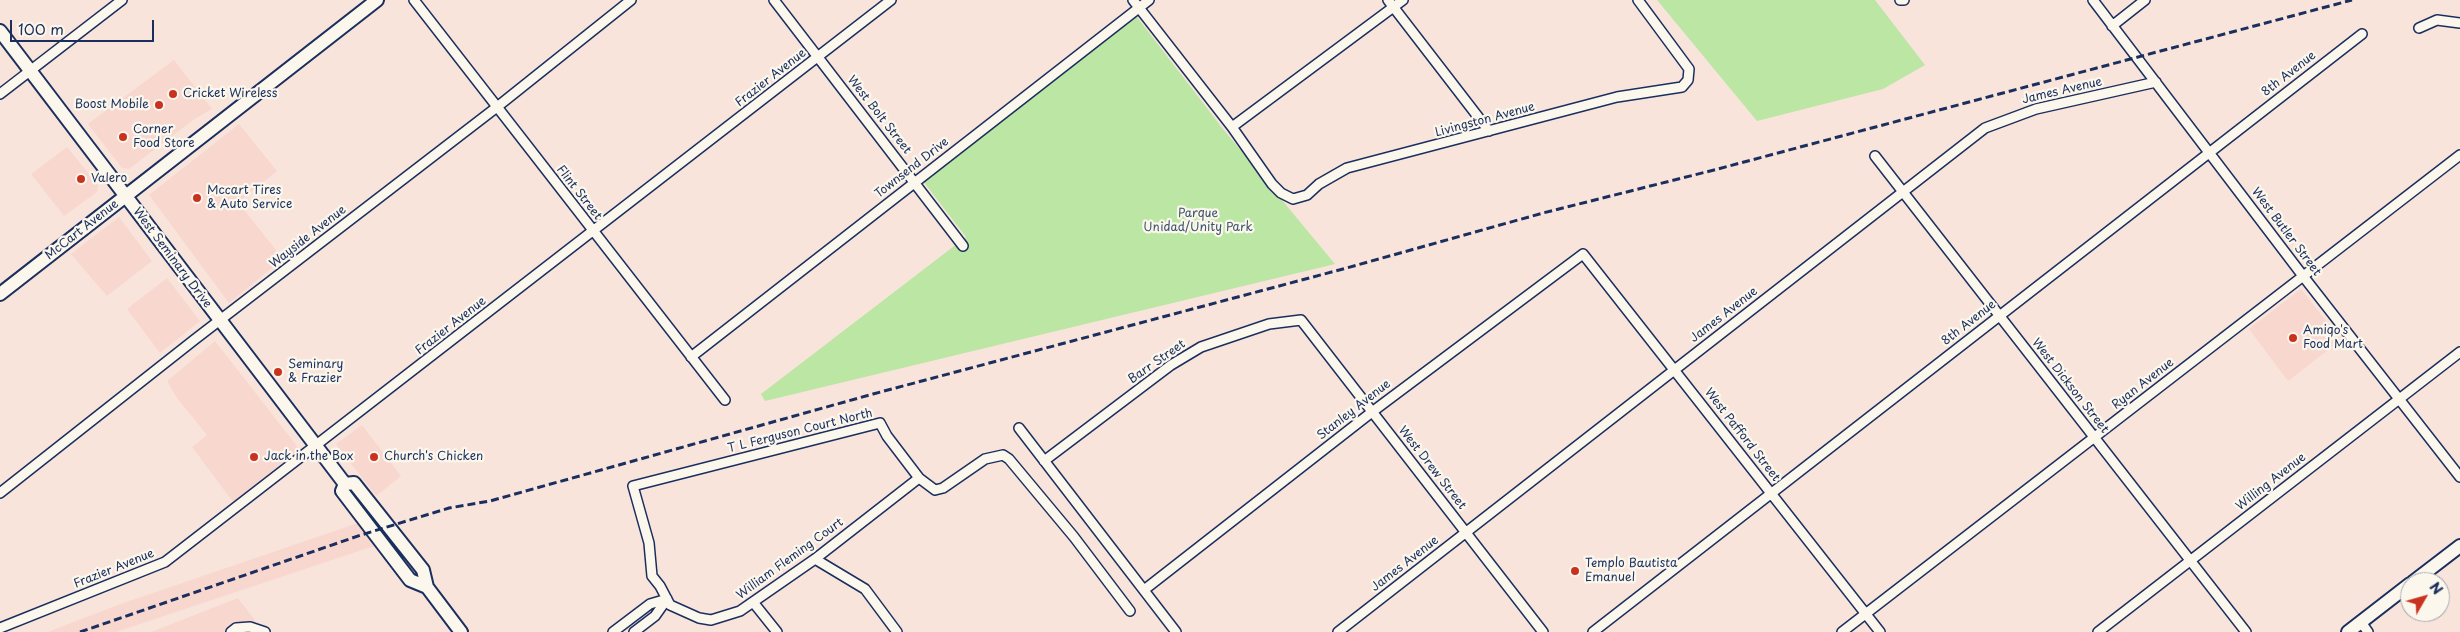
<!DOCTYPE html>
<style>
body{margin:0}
#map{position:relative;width:2460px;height:632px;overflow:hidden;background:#f9e4db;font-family:"Playpen Sans",sans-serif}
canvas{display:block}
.north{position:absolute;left:2400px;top:572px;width:50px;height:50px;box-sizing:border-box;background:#fbf7ec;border:1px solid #a1a7b3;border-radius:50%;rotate:52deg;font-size:14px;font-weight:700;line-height:20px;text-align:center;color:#1b2f5e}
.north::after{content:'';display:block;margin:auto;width:18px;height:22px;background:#c8321e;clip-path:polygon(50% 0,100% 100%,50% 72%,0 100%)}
.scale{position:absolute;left:10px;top:20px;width:144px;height:22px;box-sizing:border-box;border:2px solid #1b2f5e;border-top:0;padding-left:6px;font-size:15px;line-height:18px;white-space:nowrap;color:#1b2f5e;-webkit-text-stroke:4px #fbf7ec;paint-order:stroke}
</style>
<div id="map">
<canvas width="2460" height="632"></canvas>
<div class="north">N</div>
<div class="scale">100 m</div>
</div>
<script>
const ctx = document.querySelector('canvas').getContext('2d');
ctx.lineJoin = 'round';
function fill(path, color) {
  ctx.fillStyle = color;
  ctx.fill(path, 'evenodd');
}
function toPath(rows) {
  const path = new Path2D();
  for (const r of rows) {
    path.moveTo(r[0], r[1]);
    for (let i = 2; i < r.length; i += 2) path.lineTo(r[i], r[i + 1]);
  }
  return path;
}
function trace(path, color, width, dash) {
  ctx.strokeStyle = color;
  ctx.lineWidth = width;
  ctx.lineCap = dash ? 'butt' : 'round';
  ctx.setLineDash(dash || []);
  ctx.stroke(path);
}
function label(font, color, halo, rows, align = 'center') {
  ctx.font = font + ' "Playpen Sans",sans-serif';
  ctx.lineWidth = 4.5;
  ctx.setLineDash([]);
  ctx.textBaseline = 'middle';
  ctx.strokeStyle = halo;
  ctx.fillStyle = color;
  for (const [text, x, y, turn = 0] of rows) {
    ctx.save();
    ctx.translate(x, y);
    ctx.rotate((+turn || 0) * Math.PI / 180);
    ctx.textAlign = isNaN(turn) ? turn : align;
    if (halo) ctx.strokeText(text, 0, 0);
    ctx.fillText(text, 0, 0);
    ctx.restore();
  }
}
const built = toPath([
 [174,60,212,109,193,120,129,169,122,168,88,124],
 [239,124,277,171,238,202,283,259,229,303,149,195],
 [67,147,98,185,97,192,64,216,31,174],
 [119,217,152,261,107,296,71,254],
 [167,278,200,321,160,353,127,309],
 [2301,289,2341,340,2288,381,2249,329],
 [215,341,297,446,296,452,233,502,192,447,207,435,177,398,167,381],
 [362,425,401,476,376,496,336,444],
 [358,523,377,545,116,632,48,632,115,606],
 [238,598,264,632,151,632]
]);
const green = toPath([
 [1657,0,1875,0,1925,65,1883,89,1757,121],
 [1137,17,1223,129,1335,264,765,401,761,394,966,237,923,181]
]);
const street = toPath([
 [414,0,725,400],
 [774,0,963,246],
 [1133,0,1232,127,1272,184,1281,193,1293,199,1307,195,1319,184,1347,168,1617,97,1682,87,1688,80,1689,69,1638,0],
 [1388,0,1489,131],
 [1900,0,1904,0],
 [2093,0,2303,276,2460,477],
 [2112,26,2145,0],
 [2419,28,2437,20,2460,23],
 [0,94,122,0],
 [1232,127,1403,0],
 [1875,156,2246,632],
 [691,357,1149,0],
 [1019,428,1176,632],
 [1044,461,1171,365,1201,347,1269,324,1301,320,1543,632],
 [919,478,815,559,740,611,711,620,699,618,670,605,660,586,652,576,649,543,633,486,880,423,887,436,919,478,935,490,943,488,985,459,1003,455,1009,459,1074,537,1130,611],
 [0,493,194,340,497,107,631,0],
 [815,559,865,589,897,632],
 [1144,590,1372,412,1583,254,1880,632],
 [753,602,777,632],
 [2361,622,2368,632],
 [0,628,165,562,891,0],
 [231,632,236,628,250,627,265,632],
 [613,632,650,604,667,599],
 [634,632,655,616,667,599],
 [1338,632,1985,128,2036,109,2156,82],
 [1593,632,2362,34],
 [1842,632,2460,155],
 [2098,632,2460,352]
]);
const secondary = toPath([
 [0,31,345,484],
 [0,294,377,0],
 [345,484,354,483,423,570,427,587,461,632],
 [345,484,342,491,410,580,427,587],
 [2413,582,2460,546],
 [2348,632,2410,584]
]);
const rail = toPath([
 [80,632,361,535,449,508,490,501,873,394,1343,269,1543,213,1714,170,2352,0]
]);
const markers = [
 [173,94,5,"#c8321e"],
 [159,105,5,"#c8321e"],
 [123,137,5,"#c8321e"],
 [81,179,5,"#c8321e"],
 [197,198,5,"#c8321e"],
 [2293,338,5,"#c8321e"],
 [278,372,5,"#c8321e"],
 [254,457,5,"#c8321e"],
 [374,457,5,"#c8321e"],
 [1575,571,5,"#c8321e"]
];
const streetNames = [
 ["8th Avenue",2289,74,-38],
 ["Frazier Avenue",771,78,-38],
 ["James Avenue",2062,91,-13],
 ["West Bolt Street",879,115,52],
 ["Livingston Avenue",1485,120,-15],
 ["Townsend Drive",912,168,-38],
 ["Flint Street",579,193,52],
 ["McCart Avenue",82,230,-38],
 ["West Butler Street",2286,232,53],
 ["Wayside Avenue",308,237,-38],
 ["West Seminary Drive",172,258,53],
 ["James Avenue",1724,315,-38],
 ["8th Avenue",1969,323,-38],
 ["Frazier Avenue",451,326,-38],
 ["Barr Street",1157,362,-35],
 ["Ryan Avenue",2143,384,-38],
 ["West Dickson Street",2070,386,52],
 ["Stanley Avenue",1354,410,-38],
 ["T L Ferguson Court North",800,431,-14],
 ["West Pafford Street",1742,435,52],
 ["West Drew Street",1432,468,52],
 ["Willing Avenue",2271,482,-38],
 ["William Fleming Court",790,559,-36],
 ["James Avenue",1405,564,-38],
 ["Frazier Avenue",114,569,-22]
];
const poiNames = [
 ["Cricket Wireless",183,94],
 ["Boost Mobile",149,105,"right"],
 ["Corner",133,130],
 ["Food Store",133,144],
 ["Valero",91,179],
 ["Mccart Tires",207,191],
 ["& Auto Service",207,205],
 ["Amigo's",2303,331],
 ["Food Mart",2303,345],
 ["Seminary",288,365],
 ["& Frazier",288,379],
 ["Jack in the Box",264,457],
 ["Church's Chicken",384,457],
 ["Templo Bautista",1585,564],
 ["Emanuel",1585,578]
];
const parkNames = [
 ["Parque",1198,214],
 ["Unidad/Unity Park",1198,228]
];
fill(built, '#f8d7cf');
fill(green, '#bbe6a3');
trace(street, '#1b2f5e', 12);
trace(secondary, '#1b2f5e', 16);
trace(street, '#fbf7ec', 9);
trace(secondary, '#fbf7ec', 12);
trace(rail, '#1b2f5e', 3, [8, 4]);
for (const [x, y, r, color] of markers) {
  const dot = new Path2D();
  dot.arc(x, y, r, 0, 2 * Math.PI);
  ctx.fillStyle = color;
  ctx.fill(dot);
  trace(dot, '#fbf7ec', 2);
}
label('12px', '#1b2f5e', '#fbf7ec', streetNames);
label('12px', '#1b2f5e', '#fbf7ec', poiNames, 'left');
label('12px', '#3b546c', '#fbf7ec', parkNames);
</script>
